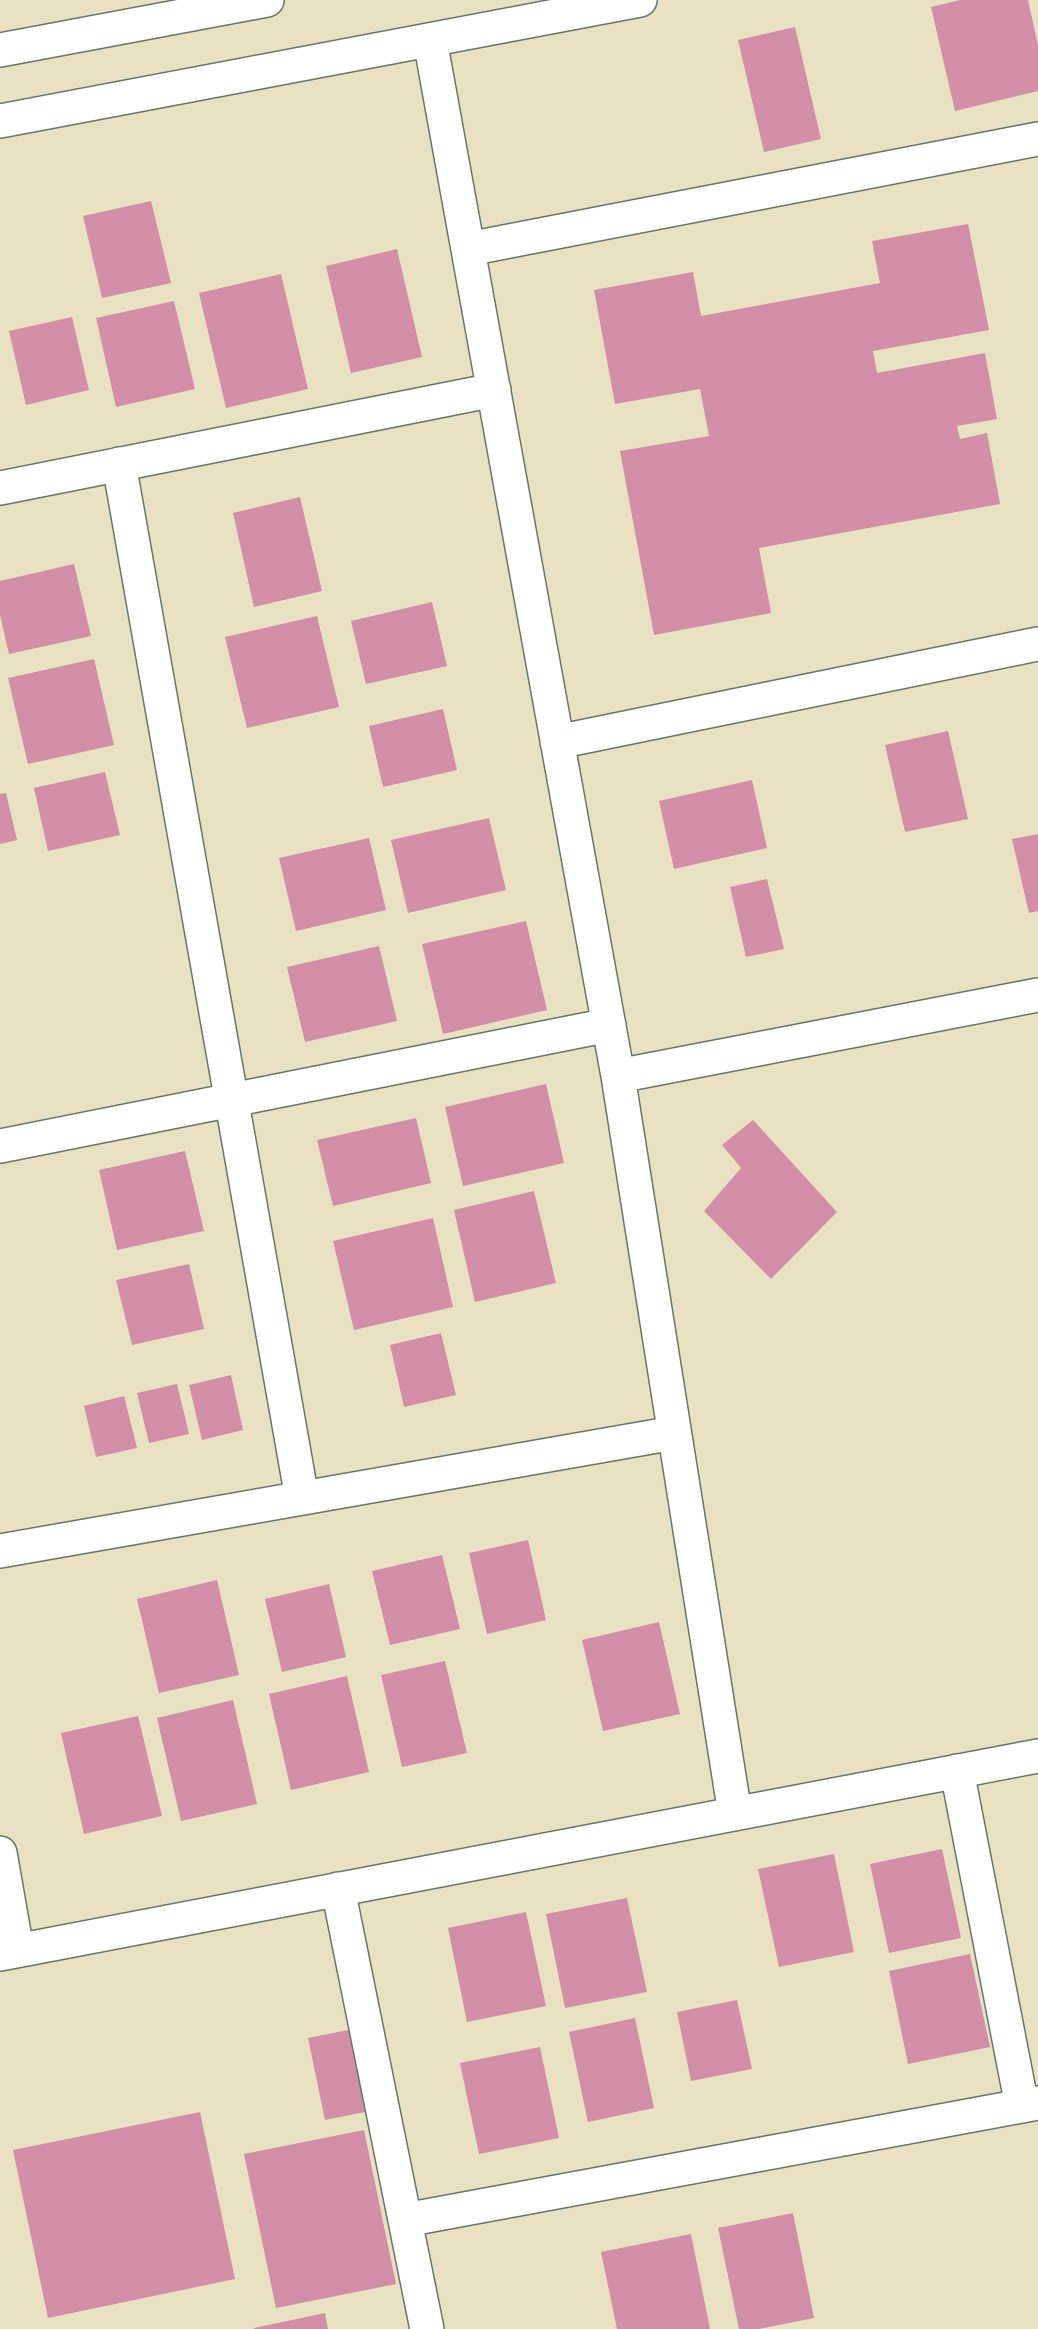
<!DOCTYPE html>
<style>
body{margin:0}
canvas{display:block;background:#e8e2c2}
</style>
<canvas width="1038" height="2329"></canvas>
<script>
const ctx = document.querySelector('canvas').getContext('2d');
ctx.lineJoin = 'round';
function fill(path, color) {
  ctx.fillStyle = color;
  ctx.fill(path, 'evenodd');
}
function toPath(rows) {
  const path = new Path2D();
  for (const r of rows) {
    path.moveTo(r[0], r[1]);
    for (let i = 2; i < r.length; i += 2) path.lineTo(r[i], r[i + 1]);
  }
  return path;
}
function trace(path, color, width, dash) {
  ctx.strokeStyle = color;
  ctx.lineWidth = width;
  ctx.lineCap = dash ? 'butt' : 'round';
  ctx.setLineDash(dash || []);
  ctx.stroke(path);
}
const building = toPath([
 [960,0,1028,0,1038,45,1038,91,955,111,931,7],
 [795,27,821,139,764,152,738,40],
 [151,201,171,283,102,298,83,216],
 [968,224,989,330,873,351,877,373,985,353,997,419,957,426,960,439,987,433,1000,504,759,548,771,613,654,635,620,451,709,436,700,389,615,404,594,290,693,272,701,316,880,283,872,241],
 [397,249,422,357,351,373,326,266],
 [281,274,308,389,226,408,199,293],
 [174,301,195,389,116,407,96,318],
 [72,317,89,390,26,405,9,331],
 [300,497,322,591,254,607,233,513],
 [74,564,91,636,9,654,0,615,0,581],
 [432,602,447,666,366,684,351,621],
 [317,616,339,707,247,728,225,637],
 [94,659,114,745,28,764,8,678],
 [443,709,457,770,383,787,369,726],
 [948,731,968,819,905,832,885,745],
 [105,772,120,835,48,851,34,788],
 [752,780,767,848,674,869,659,801],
 [6,793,17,840,0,844,0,794],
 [489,818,506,890,408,913,391,840],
 [1038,834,1038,911,1029,913,1012,839],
 [369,838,386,910,296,931,279,858],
 [767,879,784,949,746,957,730,887],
 [526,921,547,1010,443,1034,422,944],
 [379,946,397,1021,305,1042,287,967],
 [546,1084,564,1163,463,1186,445,1107],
 [416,1118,431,1183,333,1206,317,1140],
 [753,1120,837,1212,771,1279,704,1211,741,1168,722,1145],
 [185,1151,204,1231,117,1250,99,1170],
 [534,1191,556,1283,475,1302,454,1210],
 [433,1218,453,1307,354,1330,333,1241],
 [189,1264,204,1329,132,1345,116,1280],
 [441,1333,456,1395,404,1407,390,1345],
 [231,1375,243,1430,202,1440,189,1385],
 [177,1384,189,1434,149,1443,137,1393],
 [124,1396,137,1448,96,1457,84,1406],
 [528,1540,546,1620,487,1634,469,1553],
 [442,1555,460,1629,390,1645,372,1571],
 [217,1580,239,1675,159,1693,137,1599],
 [329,1584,346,1657,282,1672,265,1599],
 [659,1622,680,1714,603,1731,582,1640],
 [445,1661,467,1753,402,1767,381,1675],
 [347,1676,369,1772,291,1790,269,1694],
 [233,1700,257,1804,181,1821,157,1718],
 [138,1716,162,1816,84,1834,61,1733],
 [942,1849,961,1938,889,1953,870,1864],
 [834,1854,854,1952,779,1967,758,1869],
 [627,1898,647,1992,565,2008,546,1914],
 [526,1912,546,2006,467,2022,448,1928],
 [970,1954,990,2047,908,2064,889,1971],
 [737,2000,752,2069,691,2081,677,2012],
 [635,2018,654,2108,588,2122,569,2032],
 [353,2029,370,2111,325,2120,308,2038],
 [540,2047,559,2138,479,2154,460,2063],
 [200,2112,235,2279,48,2318,13,2150],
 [364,2130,396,2284,276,2308,244,2154],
 [793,2213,814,2318,759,2329,739,2329,718,2228],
 [691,2234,710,2329,617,2329,601,2252],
 [325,2313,328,2329,254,2329,254,2328]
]);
const minor = toPath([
 [430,40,618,1076,735,1814],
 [0,50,267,0],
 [0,121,640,0],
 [468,249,1038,139],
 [119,464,302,1498],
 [0,488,494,390],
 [557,742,1038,644],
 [618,1076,1038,995],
 [0,1146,609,1025],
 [0,1551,674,1433],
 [957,1771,1022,2106],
 [0,1853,17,1950],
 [338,1889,427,2329],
 [0,1954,1038,1756],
 [405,2220,1038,2103]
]);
fill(building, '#d38ea8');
trace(minor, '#657766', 36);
trace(minor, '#fff', 33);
</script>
